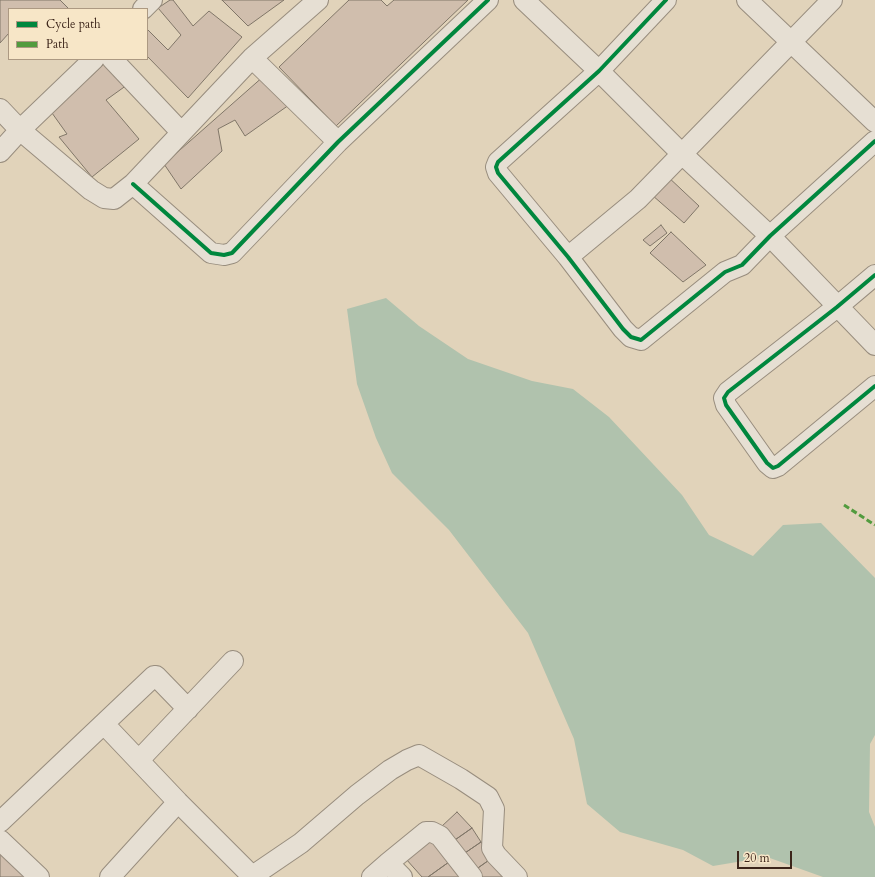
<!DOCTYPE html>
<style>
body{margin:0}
#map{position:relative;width:875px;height:877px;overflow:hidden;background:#e1d3ba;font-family:Cardo,serif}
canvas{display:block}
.legend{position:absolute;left:8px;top:8px;width:140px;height:52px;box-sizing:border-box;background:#f7e6c7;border:1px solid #ac9982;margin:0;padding:5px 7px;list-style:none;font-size:12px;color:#3c251a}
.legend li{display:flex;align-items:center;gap:8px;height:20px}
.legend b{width:20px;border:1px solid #ac9982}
.scale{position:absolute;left:737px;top:851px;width:55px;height:18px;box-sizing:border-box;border:2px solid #3c251a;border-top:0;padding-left:5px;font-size:12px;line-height:14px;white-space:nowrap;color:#3c251a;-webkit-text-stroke:3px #f7e6c7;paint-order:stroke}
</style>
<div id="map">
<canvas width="875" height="877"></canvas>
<ul class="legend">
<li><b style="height:5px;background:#00873e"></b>Cycle path</li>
<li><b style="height:5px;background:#529b3e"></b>Path</li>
</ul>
<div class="scale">20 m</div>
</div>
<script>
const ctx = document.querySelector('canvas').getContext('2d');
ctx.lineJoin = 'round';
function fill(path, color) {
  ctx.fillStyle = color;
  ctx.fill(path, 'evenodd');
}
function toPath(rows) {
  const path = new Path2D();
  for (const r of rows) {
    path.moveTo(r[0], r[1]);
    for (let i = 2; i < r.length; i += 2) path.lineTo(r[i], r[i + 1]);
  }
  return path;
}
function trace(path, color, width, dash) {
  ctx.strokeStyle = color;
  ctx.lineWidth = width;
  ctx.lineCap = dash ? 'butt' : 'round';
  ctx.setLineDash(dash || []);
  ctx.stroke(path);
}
const water = toPath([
 [386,298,419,326,468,359,532,381,573,389,609,417,682,495,709,535,753,556,783,525,821,523,875,578,875,735,870,744,869,812,875,827,875,877,823,877,767,857,713,866,683,850,620,832,587,804,574,739,528,633,449,530,392,473,376,438,357,384,347,309]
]);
const building = toPath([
 [0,0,60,0,69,9,9,9,9,33,0,43,0,0],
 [170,0,173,0,193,26,209,11,242,37,188,98,147,56,147,29,168,50,181,35,158,8,170,0],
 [222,0,284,0,248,26,222,0],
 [349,0,381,0,387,6,394,0,468,0,336,126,279,67,349,0],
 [105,63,127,85,106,100,139,139,92,177,59,137,67,134,52,113,105,63],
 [273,68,296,100,245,136,235,120,218,129,222,151,181,189,164,164,273,68],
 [666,175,699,206,684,223,652,195,666,175],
 [661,225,667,233,650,246,643,240,661,225],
 [671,232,706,265,683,282,650,253,671,232],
 [457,812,472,828,452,842,441,827,457,812],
 [472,828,481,842,462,855,452,842,472,828],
 [431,840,449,862,428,877,422,877,406,859,431,840],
 [481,842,492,858,475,870,462,855,481,842],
 [0,851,28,877,0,877,0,851],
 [492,858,509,877,480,877,475,870,492,858],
 [449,862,461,877,428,877,449,862]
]);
const street = toPath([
 [524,0,599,71,681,153,770,236,875,345],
 [666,0,599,71,498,162,496,167,498,173,568,257,623,329,631,337,641,340,725,272,742,265,770,236,875,141],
 [747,0,875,122],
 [143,9,152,0],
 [252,58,338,142],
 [112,59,181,132],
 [0,109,20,130,91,190,104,198,114,199,133,184,252,58,318,0],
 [0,152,20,130,94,59],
 [133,184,211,253,224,255,232,253,338,142,488,0],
 [568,257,638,199,832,0],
 [875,275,837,307,728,392,724,398,726,405,767,463,773,468,778,466,875,386],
 [104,724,178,802,252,876],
 [139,760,233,661],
 [0,822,154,676,156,676,188,709],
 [0,840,39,877],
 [110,877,178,802],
 [251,877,301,843,357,795,390,770,407,760,419,755,461,779,488,797,494,809,492,848,496,855,517,877],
 [372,877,388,863],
 [402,877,388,863,426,832,432,832,440,836,472,877]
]);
const quiet = toPath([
 [844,505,875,525]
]);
const cycleway = toPath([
 [666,0,599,71,498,162,496,167,498,173,568,257,623,329,631,337,641,340,725,272,742,265,770,236,875,141],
 [133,184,211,253,224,255,232,253,338,142,488,0],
 [875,275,837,307,728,392,724,398,726,405,767,463,773,468,778,466,875,386]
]);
fill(water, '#b0c2ad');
fill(building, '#d0bead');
trace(building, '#807668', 1);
trace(street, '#988d7e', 22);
trace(street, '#e6dfd3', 20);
trace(quiet, '#529b3e', 3, [6, 3]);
trace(cycleway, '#00873e', 4);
</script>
